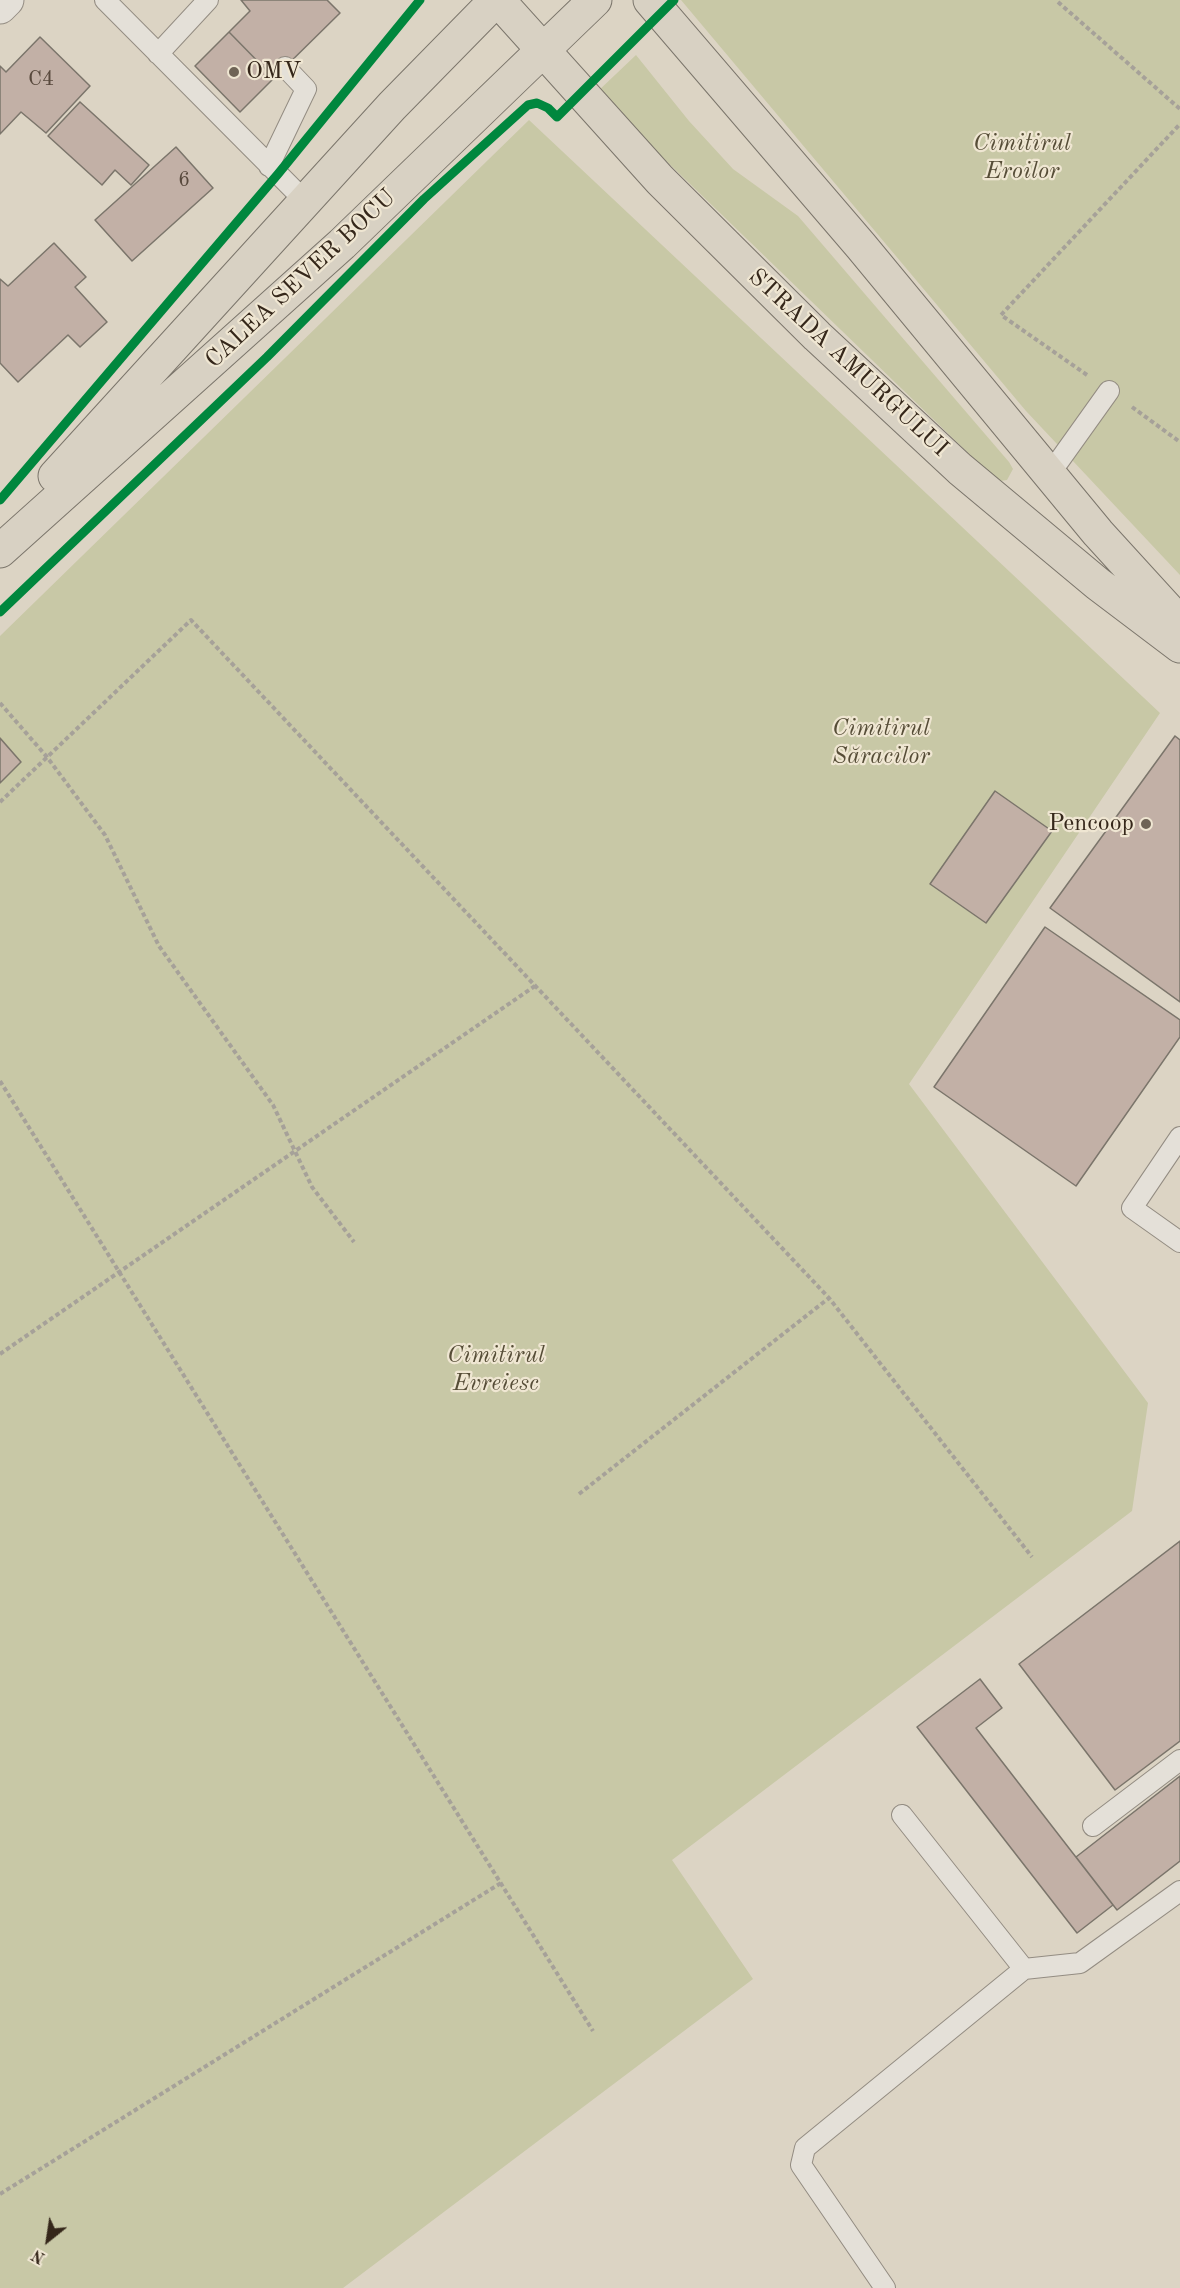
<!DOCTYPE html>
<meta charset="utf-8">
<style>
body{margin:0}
#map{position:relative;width:1180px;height:2288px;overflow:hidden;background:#dcd4c4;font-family:"Old Standard TT",serif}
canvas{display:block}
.north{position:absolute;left:18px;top:2210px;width:60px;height:60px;-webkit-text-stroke:4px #efe6d2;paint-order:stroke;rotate:210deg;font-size:16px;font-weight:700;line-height:24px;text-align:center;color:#35271a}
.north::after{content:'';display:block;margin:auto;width:21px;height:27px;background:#35271a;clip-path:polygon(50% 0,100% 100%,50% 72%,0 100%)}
</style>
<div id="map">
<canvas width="1180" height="2288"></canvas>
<div class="north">N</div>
</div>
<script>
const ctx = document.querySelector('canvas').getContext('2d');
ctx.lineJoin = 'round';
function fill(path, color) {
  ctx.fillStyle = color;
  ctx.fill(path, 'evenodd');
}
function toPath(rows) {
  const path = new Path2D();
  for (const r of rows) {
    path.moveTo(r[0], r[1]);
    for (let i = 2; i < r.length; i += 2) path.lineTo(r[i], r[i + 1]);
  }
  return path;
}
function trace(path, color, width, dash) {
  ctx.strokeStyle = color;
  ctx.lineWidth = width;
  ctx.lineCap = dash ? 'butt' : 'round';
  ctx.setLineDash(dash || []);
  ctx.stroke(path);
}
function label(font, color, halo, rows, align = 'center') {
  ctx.font = font + ' "Old Standard TT",serif';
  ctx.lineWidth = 4.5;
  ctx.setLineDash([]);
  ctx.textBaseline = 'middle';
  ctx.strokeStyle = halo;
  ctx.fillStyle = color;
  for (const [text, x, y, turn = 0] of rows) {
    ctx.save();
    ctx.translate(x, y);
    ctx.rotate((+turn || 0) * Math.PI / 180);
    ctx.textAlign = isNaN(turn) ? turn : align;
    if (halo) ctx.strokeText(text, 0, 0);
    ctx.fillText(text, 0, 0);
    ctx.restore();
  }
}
const green = toPath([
 [681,0,1180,0,1180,575,1026,411],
 [636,55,689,121,733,169,798,216,1009,462,1013,469,1007,480,1000,481,994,478,596,93],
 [529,120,1160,713,909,1084,1148,1403,1132,1511,672,1860,753,1979,343,2288,0,2288,0,636]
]);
const building = toPath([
 [241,0,327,0,340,13,274,78,229,32,250,11,241,0],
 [229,32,274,78,240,112,195,66,229,32],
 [40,37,90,86,46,133,21,112,0,134,0,66,6,72,40,37],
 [80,102,149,165,131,185,115,170,102,185,48,136,80,102],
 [176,147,213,188,132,261,95,220,176,147],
 [54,243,86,277,75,287,107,322,80,347,68,335,18,382,0,363,0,279,8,286,54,243],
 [1175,736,1180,740,1180,1002,1050,908,1175,736],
 [0,738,21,762,0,783,0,738],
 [995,791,1052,831,986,923,930,884,995,791],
 [1045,927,1180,1020,1180,1037,1076,1186,934,1087,1045,927],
 [1180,1541,1180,1741,1115,1790,1019,1664,1180,1541],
 [980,1679,1002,1708,976,1728,1113,1905,1077,1933,917,1727,980,1679],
 [1180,1776,1180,1861,1117,1910,1076,1857,1180,1776]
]);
const path = toPath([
 [1058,2,1180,109],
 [1087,375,1001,315,1180,124],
 [1132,407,1180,442],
 [0,703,47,757,105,835,159,946,273,1105,312,1187,354,1242],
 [0,802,191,620,829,1298,1032,1557],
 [0,1081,593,2031],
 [0,1354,535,986],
 [579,1494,829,1298],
 [0,2194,501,1883]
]);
const lane = toPath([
 [105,0,305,201],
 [158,54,208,0],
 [269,166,306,89,285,67],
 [1049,475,1109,391],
 [1180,1137,1132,1208,1180,1242],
 [1093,1826,1180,1760],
 [1024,1969,1080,1963,1180,1891],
 [885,2288,801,2165,805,2148,1024,1969,902,1815]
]);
const street = toPath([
 [0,7,7,0]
]);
const primary = toPath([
 [498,0,660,180,817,336,960,469,1098,584,1180,646],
 [650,0,861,246,1098,533,1180,623],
 [55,476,392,106,496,0],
 [0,551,342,244,595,0]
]);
const cycleway = toPath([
 [0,500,278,174,420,0],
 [0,612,267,357,424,199,528,105,537,103,548,108,557,117,674,0]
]);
const markers = [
 [234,72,6,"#6f6456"],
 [1146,824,6,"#6f6456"]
];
const numberNames = [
 ["C4",41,79],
 ["6",184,180]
];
const poiNames = [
 ["OMV",246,72],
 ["Pencoop",1134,824,"right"]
];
const parkNames = [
 ["Cimitirul",1022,144],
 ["Eroilor",1022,172],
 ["Cimitirul",881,729],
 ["Săracilor",881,757],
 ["Cimitirul",496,1356],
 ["Evreiesc",496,1384]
];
const streetNames = [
 ["CALEA SEVER BOCU",301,279,-43],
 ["STRADA AMURGULUI",848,363,43]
];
fill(green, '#c8c8a6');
fill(building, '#c2b0a6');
trace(building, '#7b756b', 1.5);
trace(lane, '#938c82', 22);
trace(street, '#938c82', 35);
trace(primary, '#7b756b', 35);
trace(path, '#a6a199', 4, [4.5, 3]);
trace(lane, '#e4e0d8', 20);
trace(street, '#e4e0d8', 33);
trace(primary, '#d8d1c3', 33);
trace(cycleway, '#00873e', 9);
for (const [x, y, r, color] of markers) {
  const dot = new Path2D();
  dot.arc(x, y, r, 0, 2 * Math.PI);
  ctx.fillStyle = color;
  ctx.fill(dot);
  trace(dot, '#efe6d2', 2);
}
label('21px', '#58493d', null, numberNames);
label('24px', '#35271a', '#efe6d2', poiNames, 'left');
label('italic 24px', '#564d37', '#efe6d2', parkNames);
label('24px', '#35271a', '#efe6d2', streetNames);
</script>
